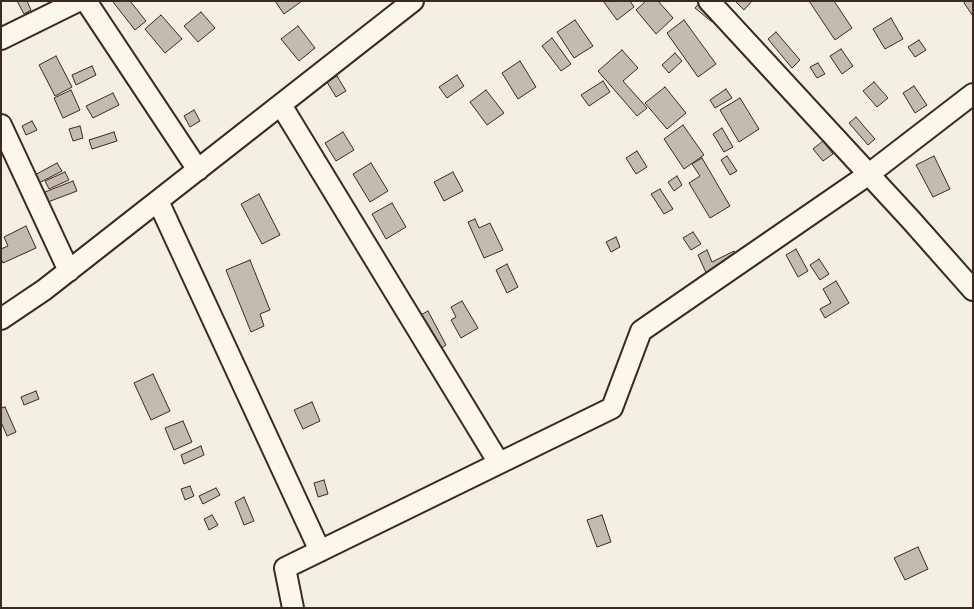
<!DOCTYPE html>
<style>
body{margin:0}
#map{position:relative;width:974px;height:609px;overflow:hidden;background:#f3efe4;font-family:Dekko,sans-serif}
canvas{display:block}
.frame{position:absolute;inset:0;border:2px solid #3b2a1e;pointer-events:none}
</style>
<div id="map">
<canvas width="974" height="609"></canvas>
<div class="frame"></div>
</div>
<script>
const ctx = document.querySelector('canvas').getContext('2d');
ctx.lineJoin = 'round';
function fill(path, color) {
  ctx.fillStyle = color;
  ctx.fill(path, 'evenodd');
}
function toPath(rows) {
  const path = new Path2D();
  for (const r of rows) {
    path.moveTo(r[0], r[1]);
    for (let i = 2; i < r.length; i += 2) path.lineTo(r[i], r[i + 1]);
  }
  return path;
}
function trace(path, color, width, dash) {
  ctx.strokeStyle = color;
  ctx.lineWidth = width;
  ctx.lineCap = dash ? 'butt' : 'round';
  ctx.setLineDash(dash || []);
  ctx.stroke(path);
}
const building = toPath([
 [17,1,27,1,31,10,24,14,17,1],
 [114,1,130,1,146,21,135,30,113,2,114,1],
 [275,1,302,1,284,14,275,1],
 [603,1,630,1,634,7,617,20,603,1],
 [646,1,658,1,673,18,656,34,636,10,646,1],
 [701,1,717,16,712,22,695,8,701,1],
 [735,1,752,1,744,10,735,1],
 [809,1,834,1,852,28,835,40,809,1],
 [965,1,973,1,973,16,964,3,965,1],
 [201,12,215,28,198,42,184,26,201,12],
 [161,15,182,39,165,53,145,29,161,15],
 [891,18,903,39,885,49,873,29,891,18],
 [575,20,593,46,574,58,557,32,575,20],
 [684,20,716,64,698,77,667,33,684,20],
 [298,26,315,48,299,61,281,39,298,26],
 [776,32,800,60,792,68,768,39,776,32],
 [552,38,571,64,561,71,542,46,552,38],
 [919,40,926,50,915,57,908,47,919,40],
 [841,49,853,66,842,74,830,56,841,49],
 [622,50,638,68,623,81,647,108,637,116,598,71,622,50],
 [675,53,682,61,669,73,662,65,675,53],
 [56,56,72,87,55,96,39,65,56,56],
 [520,61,536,87,518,99,502,73,520,61],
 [818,63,825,74,817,78,810,67,818,63],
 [92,66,96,75,76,85,72,75,92,66],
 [457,75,464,86,447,98,439,87,457,75],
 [337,76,346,91,336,97,327,82,337,76],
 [603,81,610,92,589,106,581,95,603,81],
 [874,82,888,98,877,107,863,91,874,82],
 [914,86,927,105,915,113,903,93,914,86],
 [665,87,686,113,667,129,645,103,665,87],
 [726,89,732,98,715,108,710,100,726,89],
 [71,90,80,110,63,118,54,98,71,90],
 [486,90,504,113,487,125,470,102,486,90],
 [113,93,119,105,93,118,86,106,113,93],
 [740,98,759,129,739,142,720,110,740,98],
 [194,110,200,121,190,127,184,116,194,110],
 [856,117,875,139,868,145,849,123,856,117],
 [32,121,37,130,26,135,22,126,32,121],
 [683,125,704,155,684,169,664,139,683,125],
 [80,126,83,138,73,141,69,129,80,126],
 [722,128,733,147,724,152,713,134,722,128],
 [114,132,117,141,92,149,89,140,114,132],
 [343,132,354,150,336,161,325,143,343,132],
 [823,141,833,154,823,161,813,149,823,141],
 [637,151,647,167,636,174,626,158,637,151],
 [727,156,737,171,730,175,721,160,727,156],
 [934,156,950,189,933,197,916,165,934,156],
 [702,158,730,206,710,218,689,183,700,176,692,164,702,158],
 [57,163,62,171,37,184,33,176,57,163],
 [371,163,388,191,370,202,353,174,371,163],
 [65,172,69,180,49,189,45,181,65,172],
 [453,172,463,191,444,201,434,182,453,172],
 [677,176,682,185,674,191,668,182,677,176],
 [73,181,77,191,48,202,45,192,73,181],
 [660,189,673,209,664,214,651,194,660,189],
 [259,194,280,235,262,244,241,204,259,194],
 [392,203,406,227,386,239,372,214,392,203],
 [475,219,479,228,490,223,503,250,484,258,468,222,475,219],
 [26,226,36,248,3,263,1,259,1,249,8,246,4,237,26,226],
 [693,232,701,244,691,250,683,238,693,232],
 [616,237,620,247,611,252,606,242,616,237],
 [796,249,808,271,798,277,786,255,796,249],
 [707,250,712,262,734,251,739,262,708,277,698,255,707,250],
 [819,259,829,274,820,280,810,265,819,259],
 [250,260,270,310,260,314,264,326,251,332,226,270,250,260],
 [507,264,518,287,507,293,496,270,507,264],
 [836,281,849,303,825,318,820,309,831,303,823,289,836,281],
 [462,301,478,328,461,338,451,320,456,317,451,307,462,301],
 [428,311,446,345,437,351,419,316,428,311],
 [153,374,170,411,151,420,134,383,153,374],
 [36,391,39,399,24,405,21,397,36,391],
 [312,402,320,421,303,429,294,410,312,402],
 [5,407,16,432,7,436,1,422,1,408,5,407],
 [183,421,192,442,174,450,165,428,183,421],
 [201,446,204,455,184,464,181,455,201,446],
 [324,480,328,494,318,497,314,483,324,480],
 [190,486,194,496,185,500,181,489,190,486],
 [216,488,220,495,203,504,199,496,216,488],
 [244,497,254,521,244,525,235,502,244,497],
 [212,515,218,525,209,530,204,519,212,515],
 [602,515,611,542,597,547,587,520,602,515],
 [918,547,928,569,905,580,894,558,918,547]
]);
const minor = toPath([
 [86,1,198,170],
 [709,1,911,220,973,290],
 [1,39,78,1],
 [281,105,499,463],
 [1,125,69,271],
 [158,201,320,551],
 [1,319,44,290,413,1],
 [293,608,285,568,612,408,641,331,869,174,973,94]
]);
fill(building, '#c3bbb0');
trace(building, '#3b2a1e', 1);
trace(minor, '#3b2a1e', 24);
trace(minor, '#fbf7ec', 20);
</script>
